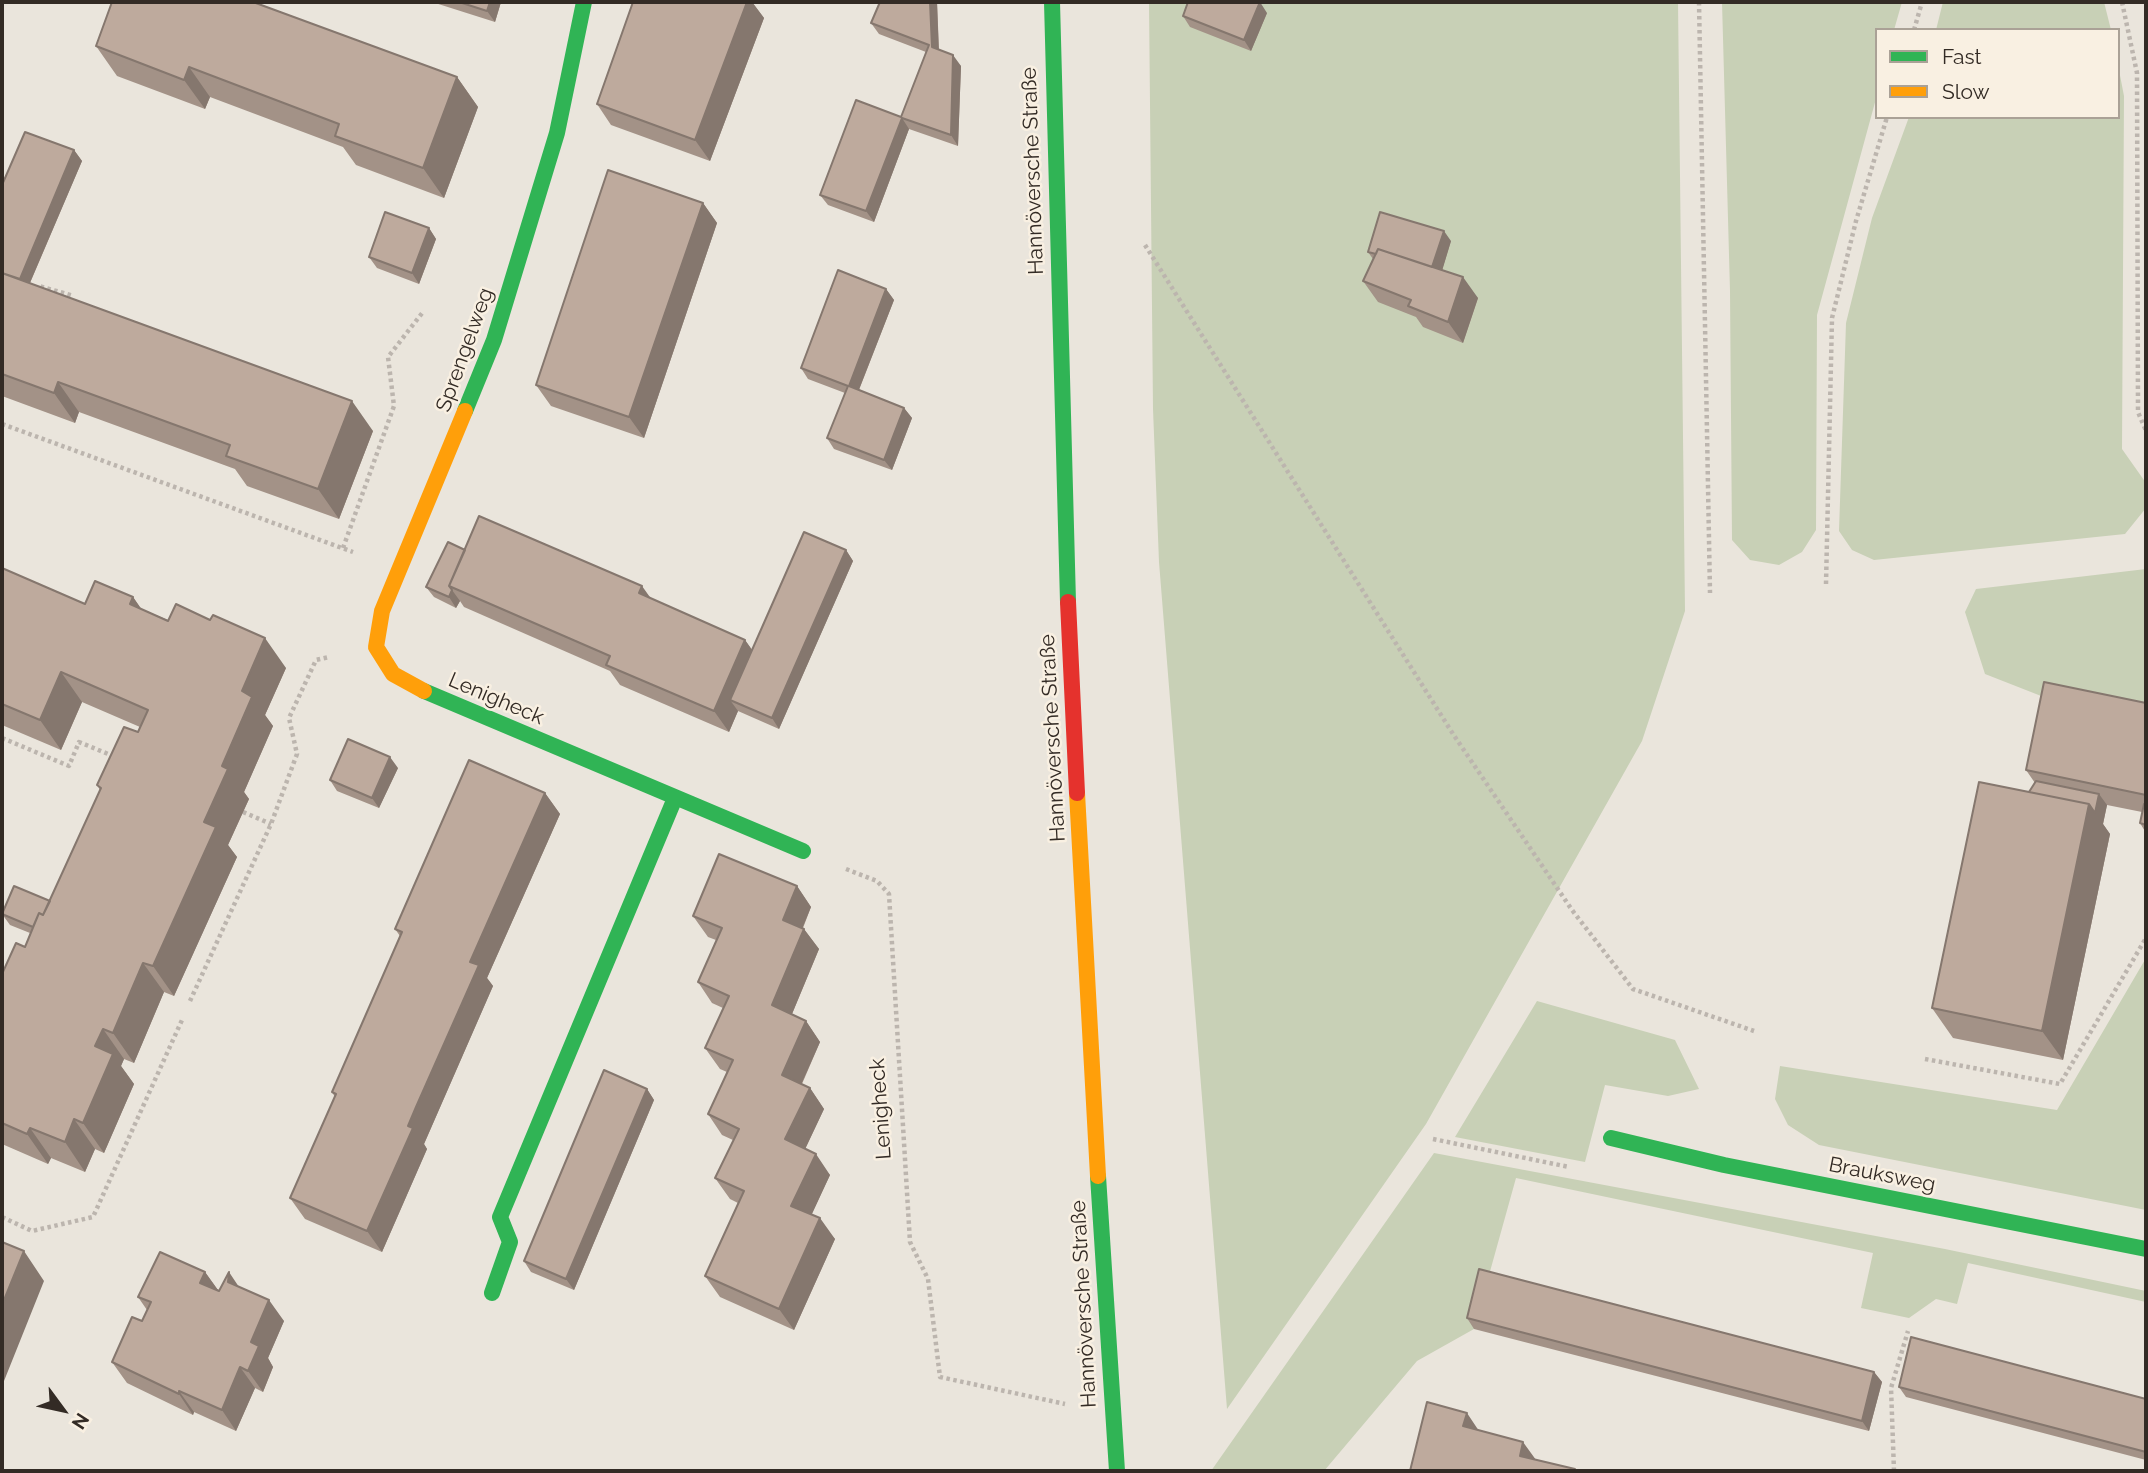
<!DOCTYPE html>
<meta charset="utf-8">
<style>
body{margin:0}
#map{position:relative;width:2148px;height:1473px;overflow:hidden;background:#eae5dc;font-family:Raleway,sans-serif}
canvas{display:block}
.frame{position:absolute;inset:0;border:4px solid #332b25;pointer-events:none}
.legend{position:absolute;left:1875px;top:28px;width:245px;height:91px;box-sizing:border-box;background:#f9f0e2;border:2px solid #aaa196;margin:0;padding:9px 12px;list-style:none;font-size:21px;color:#332b25}
.legend li{display:flex;align-items:center;gap:14px;height:35px}
.legend b{width:35px;border:2px solid #aaa196}
.north{position:absolute;left:28px;top:1375px;width:70px;height:70px;-webkit-text-stroke:5px #f9f0e2;paint-order:stroke;rotate:123deg;font-size:19px;font-weight:700;line-height:28px;text-align:center;color:#332b25}
.north::after{content:'';display:block;margin:auto;width:24px;height:32px;background:#332b25;clip-path:polygon(50% 0,100% 100%,50% 72%,0 100%)}
</style>
<div id="map">
<canvas width="2148" height="1473"></canvas>
<div class="frame"></div>
<ul class="legend">
<li><b style="height:9px;background:#30b455"></b>Fast</li>
<li><b style="height:9px;background:#ff9f0a"></b>Slow</li>
</ul>
<div class="north">N</div>
</div>
<script>
const ctx = document.querySelector('canvas').getContext('2d');
ctx.lineJoin = 'round';
function fill(path, color) {
  ctx.fillStyle = color;
  ctx.fill(path, 'evenodd');
}
function toPath(rows) {
  const path = new Path2D();
  for (const r of rows) {
    path.moveTo(r[0], r[1]);
    for (let i = 2; i < r.length; i += 2) path.lineTo(r[i], r[i + 1]);
  }
  return path;
}
function trace(path, color, width, dash) {
  ctx.strokeStyle = color;
  ctx.lineWidth = width;
  ctx.lineCap = dash ? 'butt' : 'round';
  ctx.setLineDash(dash || []);
  ctx.stroke(path);
}
function label(font, color, halo, rows, align = 'center') {
  ctx.font = font + ' Raleway,sans-serif';
  ctx.lineWidth = 5;
  ctx.setLineDash([]);
  ctx.textBaseline = 'middle';
  ctx.strokeStyle = halo;
  ctx.fillStyle = color;
  for (const [text, x, y, turn = 0] of rows) {
    ctx.save();
    ctx.translate(x, y);
    ctx.rotate((+turn || 0) * Math.PI / 180);
    ctx.textAlign = isNaN(turn) ? turn : align;
    if (halo) ctx.strokeText(text, 0, 0);
    ctx.fillText(text, 0, 0);
    ctx.restore();
  }
}
const green = toPath([
 [1149,2,1678,2,1685,611,1642,741,1426,1124,1227,1409,1159,562,1153,409],
 [1722,2,1902,2,1894,30,1877,30,1877,95,1817,315,1816,530,1802,552,1779,565,1750,560,1732,540,1730,291],
 [1943,2,2104,2,2111,30,1936,30],
 [2118,65,2124,96,2122,449,2146,483,2146,508,2125,534,1874,560,1852,550,1839,531,1846,323,1872,218,1909,117,2118,117],
 [2146,569,2146,721,2059,703,1985,674,1965,612,1976,589],
 [2146,958,2146,1210,1819,1145,1788,1125,1775,1099,1780,1066,2057,1110],
 [1537,1001,1675,1040,1699,1089,1668,1096,1605,1085,1585,1162,1455,1137],
 [1434,1153,1945,1249,2146,1291,2146,1302,1968,1263,1957,1304,1936,1299,1909,1318,1861,1308,1873,1253,1516,1178,1474,1329,1417,1361,1324,1471,1211,1471]
]);
const path = toPath([
 [1699,2,1710,593],
 [2122,2,2137,73,2138,412,2146,431],
 [1914,30,1922,2],
 [1145,245,1453,734,1572,910,1633,989,1754,1031],
 [37,291,39,286,74,296],
 [2,424,353,552],
 [343,548,394,406,388,357,423,312],
 [1826,584,1832,318,1856,221,1887,117],
 [2,738,69,766,79,742,113,756],
 [243,812,271,824],
 [846,869,877,881,889,894,910,1242,928,1279,940,1377,1065,1404],
 [190,1001,271,824,297,754,289,718,316,660,329,657],
 [1925,1059,2060,1084,2146,938],
 [1433,1139,1569,1167],
 [2,1217,32,1231,93,1217,182,1020],
 [1894,1471,1891,1388,1908,1331]
]);
const fast = toPath([
 [1052,2,1068,602],
 [465,411,494,340,557,133,584,2],
 [424,691,803,851],
 [1611,1138,1724,1165,2146,1249],
 [1098,1176,1117,1471],
 [492,1293,510,1242,500,1217,675,798]
]);
const slow = toPath([
 [424,691,393,674,376,647,382,611,465,411],
 [1077,793,1098,1176]
]);
const jam = toPath([
 [1068,602,1077,793]
]);
const wall = toPath([
 [432,2,501,2,495,22],
 [633,2,752,2,764,18,710,161,611,125,597,104],
 [880,2,937,2,939,49,961,66,958,146,909,129,874,222,828,205,820,195,901,117,926,52,879,34,871,23],
 [1267,13,1251,51,1190,27,1183,16],
 [96,46,457,77,478,107,444,198,356,165,343,147,210,97,205,109,117,76],
 [74,150,82,161,30,283,373,431,339,519,247,486,235,469,79,412,75,423,2,396,2,185],
 [703,203,717,223,644,438,551,406,536,385],
 [429,228,436,239,419,284,377,268,369,257],
 [1451,241,1442,270,1478,298,1463,343,1423,327,1416,317,1378,302,1363,281,1373,259,1368,252],
 [886,289,894,300,859,390,904,408,912,418,892,470,834,449,827,438,845,393,808,379,801,368],
 [465,550,651,599,745,640,752,650,846,550,853,561,779,729,738,711,729,732,620,685,610,671,464,607,460,601,456,608,434,597,426,587],
 [2,568,85,604,133,597,141,609,286,668,265,715,273,726,244,792,249,799,228,845,237,857,174,996,164,992,134,1063,124,1059,121,1066,134,1084,104,1153,95,1149,85,1172,51,1158,48,1164,2,1144,2,974,25,947,30,933,10,925,2,914,50,901,100,790,97,785,138,732,140,727,82,702,61,750,2,725],
 [2146,703,2146,833,2140,823,2142,812,2107,805,2103,824,2110,834,2063,1060,1953,1038,1932,1008,2035,783,2026,770],
 [398,768,379,808,337,791,330,780],
 [545,793,560,814,487,978,493,986,431,1128,424,1144,427,1149,382,1252,305,1219,290,1198,335,1097,332,1092,400,936,395,929],
 [797,886,811,907,803,928,819,949,792,1014,806,1021,820,1042,802,1084,810,1088,824,1109,805,1149,830,1175,811,1215,835,1239,794,1330,720,1297,705,1276,738,1203,730,1199,715,1178,733,1140,722,1135,708,1114,727,1072,720,1069,705,1048,723,1008,712,1003,698,982,716,940,708,937,693,916],
 [647,1089,654,1100,574,1290,531,1272,524,1261],
 [205,1272,218,1290,238,1286,284,1321,268,1358,273,1367,263,1392,255,1388,236,1431,194,1412,193,1415,127,1383,112,1362,142,1321,147,1310,138,1297],
 [1467,1318,1874,1372,1882,1382,1869,1431,1474,1329],
 [1899,1387,2146,1399,2146,1460,1906,1397]
]);
const shadedWall = toPath([
 [490,2,501,2,495,22,487,11],
 [747,2,752,2,764,18,710,161,695,140],
 [930,2,937,2,939,57,932,47],
 [1260,2,1267,13,1251,51,1244,40],
 [953,55,961,66,958,146,951,135],
 [189,67,210,97,205,109,184,80],
 [457,77,478,107,444,198,423,168],
 [902,118,909,129,874,222,866,211],
 [74,150,82,161,26,292,19,281],
 [703,203,717,223,644,438,629,417],
 [429,228,436,239,419,284,412,273],
 [1444,231,1451,241,1439,281,1431,270],
 [1463,277,1478,298,1463,343,1448,322],
 [886,289,894,300,856,397,849,386],
 [58,382,79,412,75,423,54,393],
 [352,401,373,431,339,519,318,489],
 [904,408,912,418,892,470,884,460],
 [846,550,853,561,779,729,772,718],
 [642,586,657,607,639,593],
 [452,590,460,601,456,608,449,597],
 [133,597,154,627,130,604],
 [265,638,286,668,265,715,273,726,244,792,249,799,228,845,237,857,174,996,153,966,204,822,222,766,242,691],
 [745,640,760,661,730,700,738,711,729,732,714,711],
 [61,672,82,702,61,750,40,720],
 [390,757,398,768,379,808,372,798],
 [545,793,560,814,487,978,493,986,431,1128,424,1144,427,1149,382,1252,367,1231,470,962],
 [2099,794,2107,805,2103,824,2110,834,2063,1060,2042,1031,2089,804],
 [797,886,811,907,797,941,783,920],
 [804,929,819,949,787,1026,772,1005],
 [143,963,164,992,134,1063,113,1033],
 [806,1021,820,1042,796,1096,782,1075],
 [103,1029,124,1059,121,1066,134,1084,104,1153,83,1123,95,1046],
 [810,1088,824,1109,800,1160,785,1139],
 [647,1089,654,1100,574,1290,566,1279],
 [74,1119,95,1149,85,1172,65,1142],
 [30,1128,51,1158,48,1164,27,1134],
 [816,1154,830,1175,806,1227,791,1206],
 [820,1218,835,1239,794,1330,779,1309],
 [24,1251,44,1281,2,1386,2,1305],
 [205,1272,220,1293,200,1283],
 [229,1272,243,1293,228,1282],
 [269,1300,284,1321,268,1358,273,1367,263,1392,248,1371,251,1342],
 [240,1367,255,1388,236,1431,222,1410],
 [1874,1372,1882,1382,1869,1431,1862,1421],
 [179,1391,194,1412,193,1415,179,1394],
 [1467,1413,1487,1443,1463,1426],
 [1523,1442,1544,1471,1520,1456]
]);
const building = toPath([
 [112,2,253,2,457,77,423,168,335,136,339,124,189,67,184,80,96,46,112,2],
 [459,2,490,2,487,11,459,2],
 [633,2,747,2,695,140,597,104,633,2],
 [880,2,930,2,932,47,953,55,951,135,902,118,866,211,820,195,856,100,901,117,929,45,871,23,880,2],
 [1188,2,1260,2,1244,40,1183,16,1188,2],
 [25,132,74,150,20,279,2,273,2,185,25,132],
 [608,170,703,203,629,417,536,385,608,170],
 [385,212,429,228,412,273,369,257,385,212],
 [1380,212,1444,231,1432,267,1378,249,1376,254,1368,252,1380,212],
 [1378,249,1463,277,1448,322,1408,306,1411,300,1363,281,1378,249],
 [838,270,886,289,849,386,904,408,884,460,827,438,848,386,801,368,838,270],
 [2,273,352,401,318,489,226,456,230,445,58,382,54,393,2,374,2,273],
 [479,516,642,586,639,593,745,640,714,711,606,665,610,656,449,586,479,516],
 [804,532,846,550,772,718,730,700,804,532],
 [448,542,465,550,449,586,452,590,449,597,426,587,448,542],
 [2,568,85,604,95,581,133,597,130,604,168,621,176,604,210,620,213,615,265,638,242,691,252,697,222,766,228,769,204,822,216,827,153,966,143,963,113,1033,103,1029,95,1046,113,1054,83,1123,74,1119,65,1142,30,1128,27,1134,2,1123,2,974,16,943,25,947,39,913,43,915,101,788,97,785,124,727,138,732,148,710,61,672,40,720,2,704,2,568],
 [2044,682,2146,703,2146,795,2026,770,2044,682],
 [348,739,390,757,372,798,330,780,348,739],
 [469,760,545,793,470,962,479,965,416,1107,408,1126,413,1128,367,1231,290,1198,336,1094,332,1092,402,932,395,929,469,760],
 [2036,781,2099,794,2095,813,2089,804,2029,792,2036,781],
 [1979,782,2089,804,2042,1031,1932,1008,1979,782],
 [2144,804,2146,804,2146,825,2140,823,2144,804],
 [719,854,797,886,783,920,804,929,772,1005,806,1021,782,1075,810,1088,785,1139,816,1154,791,1206,820,1218,779,1309,705,1276,744,1191,715,1178,739,1129,708,1114,733,1060,705,1048,729,996,698,982,722,928,693,916,719,854],
 [14,886,50,901,43,915,39,913,33,927,2,914,14,886],
 [604,1070,647,1089,566,1279,524,1261,604,1070],
 [2,1242,24,1251,2,1305,2,1242],
 [160,1252,205,1272,200,1283,219,1291,229,1272,228,1282,269,1300,251,1342,259,1346,248,1371,240,1367,222,1410,179,1391,179,1394,112,1362,132,1317,142,1321,151,1302,138,1297,160,1252],
 [1479,1269,1874,1372,1862,1421,1467,1318,1479,1269],
 [1911,1337,2146,1399,2146,1452,1899,1387,1911,1337],
 [1427,1402,1467,1413,1463,1426,1523,1442,1520,1456,1575,1469,1574,1471,1410,1471,1427,1402]
]);
const streetNames = [
 ["Hannöversche Straße",1033,171,-92],
 ["Sprengelweg",465,350,-70],
 ["Lenigheck",496,699,23],
 ["Hannöversche Straße",1053,738,-93],
 ["Lenigheck",881,1109,-94],
 ["Brauksweg",1882,1175,11],
 ["Hannöversche Straße",1084,1304,-93]
];
fill(green, '#c8d0b6');
trace(path, '#bcb5ae', 4.5, [3.5, 3.5]);
trace(fast, '#30b455', 16);
trace(slow, '#ff9f0a', 16);
trace(jam, '#e5322d', 16);
fill(wall, '#a39287');
fill(shadedWall, '#85776e');
fill(building, '#beaa9d');
trace(building, '#85776e', 2);
label('21px', '#332b25', '#f9f0e2', streetNames);
</script>
